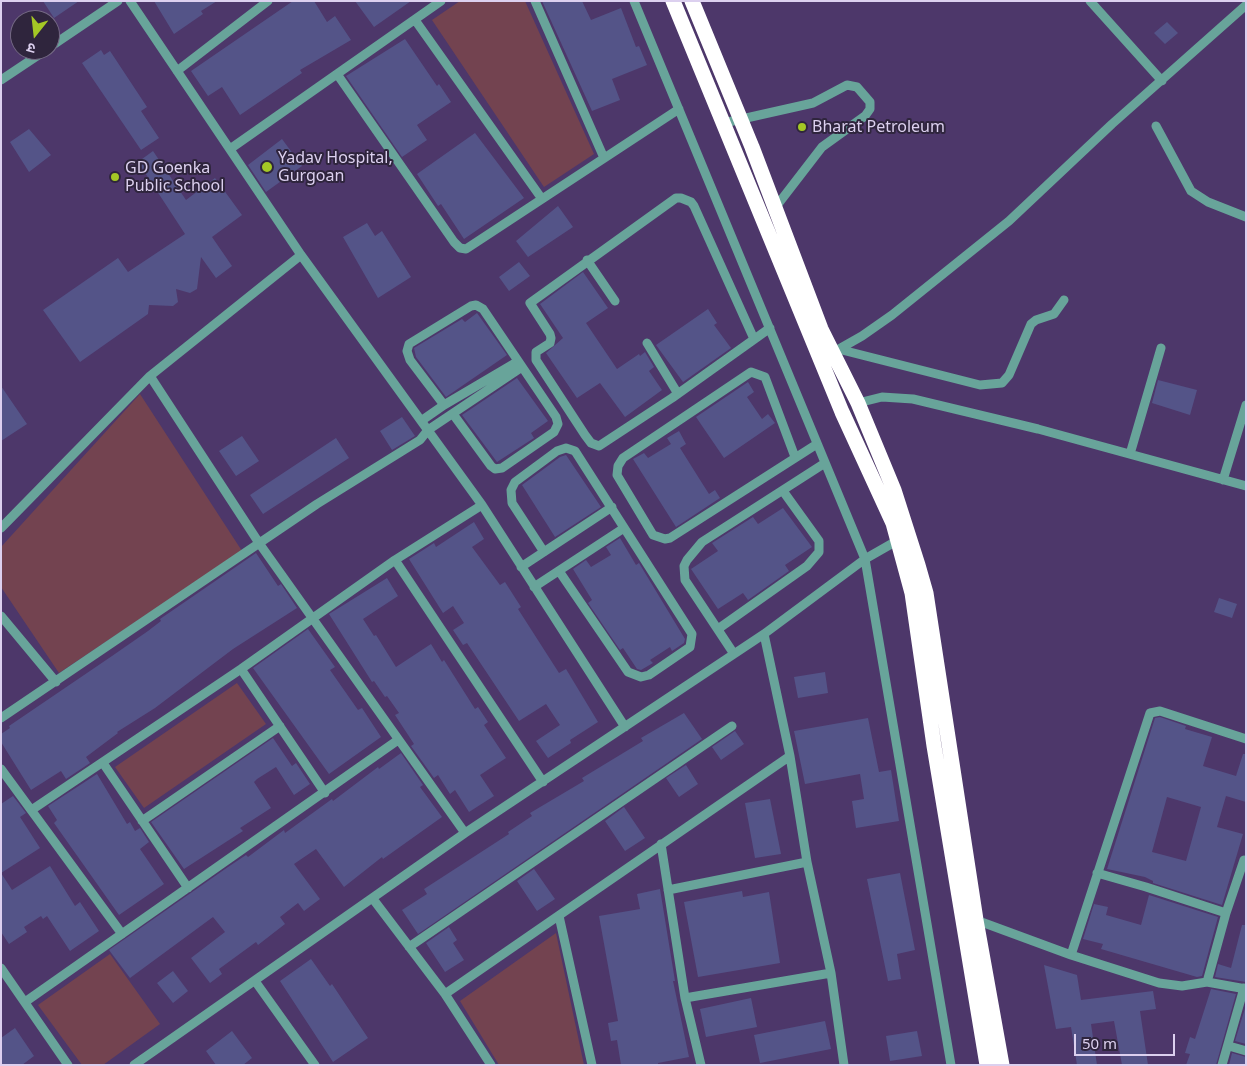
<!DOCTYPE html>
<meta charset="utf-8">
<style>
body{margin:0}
#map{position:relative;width:1247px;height:1066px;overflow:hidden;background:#4d376a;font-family:"Noto Sans","Noto Sans Devanagari",sans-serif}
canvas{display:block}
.frame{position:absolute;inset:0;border:2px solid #dcd0ef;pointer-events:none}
.north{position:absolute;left:10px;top:10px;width:50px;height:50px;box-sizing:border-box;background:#2f253d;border:1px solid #746984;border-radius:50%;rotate:196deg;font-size:14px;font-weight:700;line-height:20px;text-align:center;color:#dcd0ef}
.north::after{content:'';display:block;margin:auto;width:18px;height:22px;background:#a4c825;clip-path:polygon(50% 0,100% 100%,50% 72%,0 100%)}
.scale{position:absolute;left:1074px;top:1034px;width:101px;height:22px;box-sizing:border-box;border:2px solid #dcd0ef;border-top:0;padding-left:6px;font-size:15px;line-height:18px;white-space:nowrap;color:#dcd0ef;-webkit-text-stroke:4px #2f253d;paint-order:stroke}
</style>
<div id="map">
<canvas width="1247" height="1066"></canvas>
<div class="frame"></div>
<div class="north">उ</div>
<div class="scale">50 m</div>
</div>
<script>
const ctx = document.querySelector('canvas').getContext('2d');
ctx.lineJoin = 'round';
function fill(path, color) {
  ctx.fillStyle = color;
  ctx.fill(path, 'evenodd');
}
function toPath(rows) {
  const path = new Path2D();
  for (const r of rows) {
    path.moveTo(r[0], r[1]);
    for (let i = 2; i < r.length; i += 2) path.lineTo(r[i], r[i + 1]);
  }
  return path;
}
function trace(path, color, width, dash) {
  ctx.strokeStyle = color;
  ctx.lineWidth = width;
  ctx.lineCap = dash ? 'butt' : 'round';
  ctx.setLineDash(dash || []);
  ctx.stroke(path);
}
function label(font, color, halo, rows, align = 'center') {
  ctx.font = font + ' "Noto Sans",sans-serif';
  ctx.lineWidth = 4;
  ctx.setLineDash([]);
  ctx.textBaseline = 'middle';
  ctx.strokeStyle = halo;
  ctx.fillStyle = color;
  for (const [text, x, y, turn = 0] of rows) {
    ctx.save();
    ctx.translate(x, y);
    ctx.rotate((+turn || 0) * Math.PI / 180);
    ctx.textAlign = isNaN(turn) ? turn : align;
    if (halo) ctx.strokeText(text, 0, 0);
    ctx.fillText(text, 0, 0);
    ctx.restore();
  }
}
const green = toPath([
 [460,1,525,1,594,154,544,187,432,20],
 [140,394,242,551,59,673,1,587,1,547],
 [237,683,266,724,144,808,115,767],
 [556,933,584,1065,499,1065,460,1001],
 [110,954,160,1024,103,1065,82,1065,38,1005]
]);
const building = toPath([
 [43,1,79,1,54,18],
 [154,1,217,1,201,11,203,14,174,34],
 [293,1,314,1,327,22,335,16,351,40,300,70,302,73,240,115,222,87,208,96,191,71],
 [355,1,411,1,374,27],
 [542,1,582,1,591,20,621,8,636,47,639,46,647,65,612,79,620,100,592,111],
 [1167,22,1178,33,1165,44,1154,33],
 [405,39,437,86,439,84,451,102,417,125,427,140,402,157,346,76],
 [101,50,104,55,110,51,116,60,147,107,141,111,159,138,141,150,82,63],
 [29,129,51,155,29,172,10,142],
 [475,133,524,198,464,239,441,204,438,206,417,174],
 [282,139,302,166,266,192,248,165],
 [153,151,186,200,215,178,242,215,212,237,232,266,216,278,201,257,197,289,190,293,176,289,178,302,173,306,149,305,148,314,80,362,43,310,118,258,128,272,185,234,138,162],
 [558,206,573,227,528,257,516,241],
 [367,223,375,236,382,231,411,277,378,298,343,237],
 [519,262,530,276,509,291,499,277],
 [583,272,608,308,586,323,617,369,639,354,640,356,645,352,654,367,649,371,662,390,625,417,600,383,577,398,546,353,563,338,540,304],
 [708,309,717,323,714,325,731,348,683,382,656,345],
 [477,313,507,355,446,397,416,357,414,348,462,319,465,322],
 [517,378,548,421,531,433,534,438,497,462,462,415],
 [1158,380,1197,390,1190,415,1152,403],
 [748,382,754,392,747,397,762,419,768,414,775,423,724,458,696,417],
 [1,386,27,424,1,441],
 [402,417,415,436,392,450,380,431],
 [679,431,686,444,680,448,702,483,709,494,715,490,720,498,676,527,633,459,644,453,648,458,671,444,667,438],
 [242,436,259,461,236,476,219,451],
 [336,438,349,458,263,514,250,495],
 [566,455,601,507,555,537,522,485,560,457],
 [783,508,812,547,785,565,789,571,748,600,743,593,718,609,691,569,718,551,712,543,753,517,758,524],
 [474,522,484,539,472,547,500,585,505,582,521,607,518,609,559,673,566,669,598,722,570,740,571,743,548,758,536,741,560,725,546,704,519,721,467,643,463,645,453,630,464,623,453,606,443,613,409,559,434,543,436,547],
 [620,538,636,565,639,563,685,639,684,643,672,651,670,647,650,660,653,663,641,670,637,669,623,648,620,650,588,603,592,600,573,569,586,560,591,567,611,555,606,547],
 [256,553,278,586,281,584,297,608,233,649,155,708,117,732,118,733,86,757,90,763,66,779,61,771,31,790,1,742,1,734,10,728,9,726,112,656,148,631,161,621,160,619],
 [387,578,398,596,363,619,374,636,376,635,396,667,431,644,442,662,444,660,475,709,478,707,488,722,484,725,506,758,480,775,494,796,469,812,455,790,450,794,438,775,434,778,411,746,414,744,395,715,399,713,387,696,385,697,374,681,372,682,329,614],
 [1219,598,1237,604,1232,618,1214,612],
 [308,629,335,667,330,670,358,710,362,708,381,737,329,774,253,668],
 [825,672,828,693,798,698,794,677],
 [684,713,702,739,418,934,402,910,427,894,424,889,509,834,508,832,532,816,530,813,584,781,582,778,643,741,641,738],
 [1160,717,1186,726,1185,729,1212,737,1203,766,1236,776,1243,754,1246,754,1246,802,1226,796,1217,827,1243,834,1222,905,1153,883,1153,881,1145,877,1107,869,1155,718],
 [1167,797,1201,807,1186,861,1152,852],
 [868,718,879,772,891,770,899,821,856,828,852,801,864,799,860,774,805,784,794,731],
 [735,731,744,744,721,760,712,747],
 [273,738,292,766,296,763,310,784,294,795,276,767,257,779,254,782,271,808,240,828,243,831,184,869,151,822],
 [401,753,423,785,420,787,442,817,383,859,382,857,344,887,316,849,294,864,320,899,304,911,298,903,280,917,285,924,258,945,256,942,219,969,222,974,210,983,191,958,225,932,213,917,130,978,109,950,228,867,246,855,248,857,284,830,285,833,332,799,333,801,378,767,379,769],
 [686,765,698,784,679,797,666,778],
 [97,774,127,824,130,822,135,831,140,828,149,842,140,849,164,884,119,915,54,823,57,820,48,806],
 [13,796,26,813,20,817,40,848,1,873,1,804],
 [770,799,781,854,755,858,745,803],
 [624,807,645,838,625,851,605,821],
 [50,866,75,906,80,902,99,931,70,951,47,916,43,919,41,916,24,927,27,932,9,944,1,932,1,873,12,890],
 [534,869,555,899,537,911,517,881],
 [900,873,915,950,897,954,901,979,888,981,867,879],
 [660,889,675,981,673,981,689,1057,658,1063,658,1065,621,1065,617,1040,611,1041,608,1023,618,1021,599,916,640,909,637,894],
 [742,891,743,897,769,892,780,963,698,977,684,902],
 [1149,895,1218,917,1202,976,1197,977,1101,949,1103,944,1083,939,1094,904,1108,907,1106,915,1141,925],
 [1242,925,1246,925,1246,982,1215,977,1218,964,1231,968],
 [449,927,457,940,453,943,464,960,445,972,426,943],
 [311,959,330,986,332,984,368,1038,333,1062,280,981],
 [1044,965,1077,975,1081,1000,1153,991,1156,1009,1140,1011,1148,1065,1122,1065,1114,1021,1091,1024,1097,1065,1077,1065,1071,1027,1056,1029],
 [173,971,188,991,173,1003,157,983],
 [1211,989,1236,994,1216,1065,1186,1065,1190,1054,1185,1053,1190,1037,1195,1039],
 [751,998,757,1027,706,1037,700,1009],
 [1246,1005,1246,1044,1235,1041],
 [825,1021,831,1049,760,1063,754,1035],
 [15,1028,34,1056,22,1065,1,1065,1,1038],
 [232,1031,252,1058,243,1065,216,1065,206,1051],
 [917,1031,922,1056,890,1061,886,1036],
 [1232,1053,1246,1057,1246,1065,1229,1065]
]);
const minor = toPath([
 [130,1,301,255,482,505,625,727],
 [535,1,604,158],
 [634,1,865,559,951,1065],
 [1090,1,1162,81],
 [415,20,542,199],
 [50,47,118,1],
 [177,71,268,1],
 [337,74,454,242,460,248,466,249,679,109],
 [1,80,46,50],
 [724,123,813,103,847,85,857,87,870,102,870,109,865,116,822,147,775,208],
 [1156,126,1191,191,1208,202,1246,217],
 [230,149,441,1],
 [587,260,615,301],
 [754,339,694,206,691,202,681,198,676,198,530,303,550,334,551,338,550,343,536,352,536,360,585,435,591,443,599,446,672,398,770,328],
 [647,343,678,394],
 [838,349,980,385,1002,383,1009,375,1031,324,1036,320,1054,314,1064,300],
 [832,353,862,336,892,315,1009,221,1112,124,1246,5],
 [150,376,259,543,465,833],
 [858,403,882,397,913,399,1038,429,1246,486],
 [444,405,410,360,407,351,409,344,471,306,476,305,483,309,556,417,558,424,554,432,502,468,495,469,491,466,453,414],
 [421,421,444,405,517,362],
 [1130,454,1161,348],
 [795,457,765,377,751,372,623,458,618,466,617,475,653,535,665,539,670,538,817,444],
 [1223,480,1246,405],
 [1,528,150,376,301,255],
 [544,552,512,503,511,490,515,482,557,451,566,448,575,451,692,634,690,647,649,675,641,677,628,672,559,571],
 [395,560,543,782],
 [521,567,612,507],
 [534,587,624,528],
 [1,616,56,682],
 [718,629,807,566,819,552,819,541,783,491],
 [764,634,790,756,807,862,831,973,844,1065],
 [734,654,685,580,684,566,687,560,702,542,825,463],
 [241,669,325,793],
 [1,718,317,504,420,440,428,430,522,367],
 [103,763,188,888],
 [1,769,122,934],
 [33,809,241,669,395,560,482,505],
 [142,821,280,726],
 [661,844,685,998,701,1065],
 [1097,873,1146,887,1226,913],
 [668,890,807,862],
 [373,899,445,994,491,1065],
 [559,916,592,1065],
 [976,920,1071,955,1159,983,1182,986,1207,982,1246,989],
 [409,947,732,726],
 [1071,955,1150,713,1160,711,1246,739],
 [1,968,68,1065],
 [255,981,315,1065],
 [1207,982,1226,913,1244,860],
 [445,994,790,756],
 [685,998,831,973],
 [25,1002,398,740],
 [1229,1046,1246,1051],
 [134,1065,465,833,764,634,865,559,900,539],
 [1222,1065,1244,988]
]);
const highway = toPath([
 [673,1,842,412,893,523,912,593,934,746,987,1065],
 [692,1,752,147,821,329,858,403,894,490,918,565,926,593,976,920,1002,1065]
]);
const markers = [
 [802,127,5,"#a4c825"],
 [267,167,6,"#a4c825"],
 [115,177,5,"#a4c825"]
];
const poiNames = [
 ["Bharat Petroleum",812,127],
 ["Yadav Hospital,",278,158],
 ["Gurgoan",278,176],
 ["GD Goenka",125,168],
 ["Public School",125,186]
];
fill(green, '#734350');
fill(building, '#545488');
trace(minor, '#68a49a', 9);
trace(highway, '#fff', 15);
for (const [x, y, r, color] of markers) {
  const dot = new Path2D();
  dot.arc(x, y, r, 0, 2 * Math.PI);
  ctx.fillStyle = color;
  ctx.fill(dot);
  trace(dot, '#2f253d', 2);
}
label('16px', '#dcd0ef', '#2f253d', poiNames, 'left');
</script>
